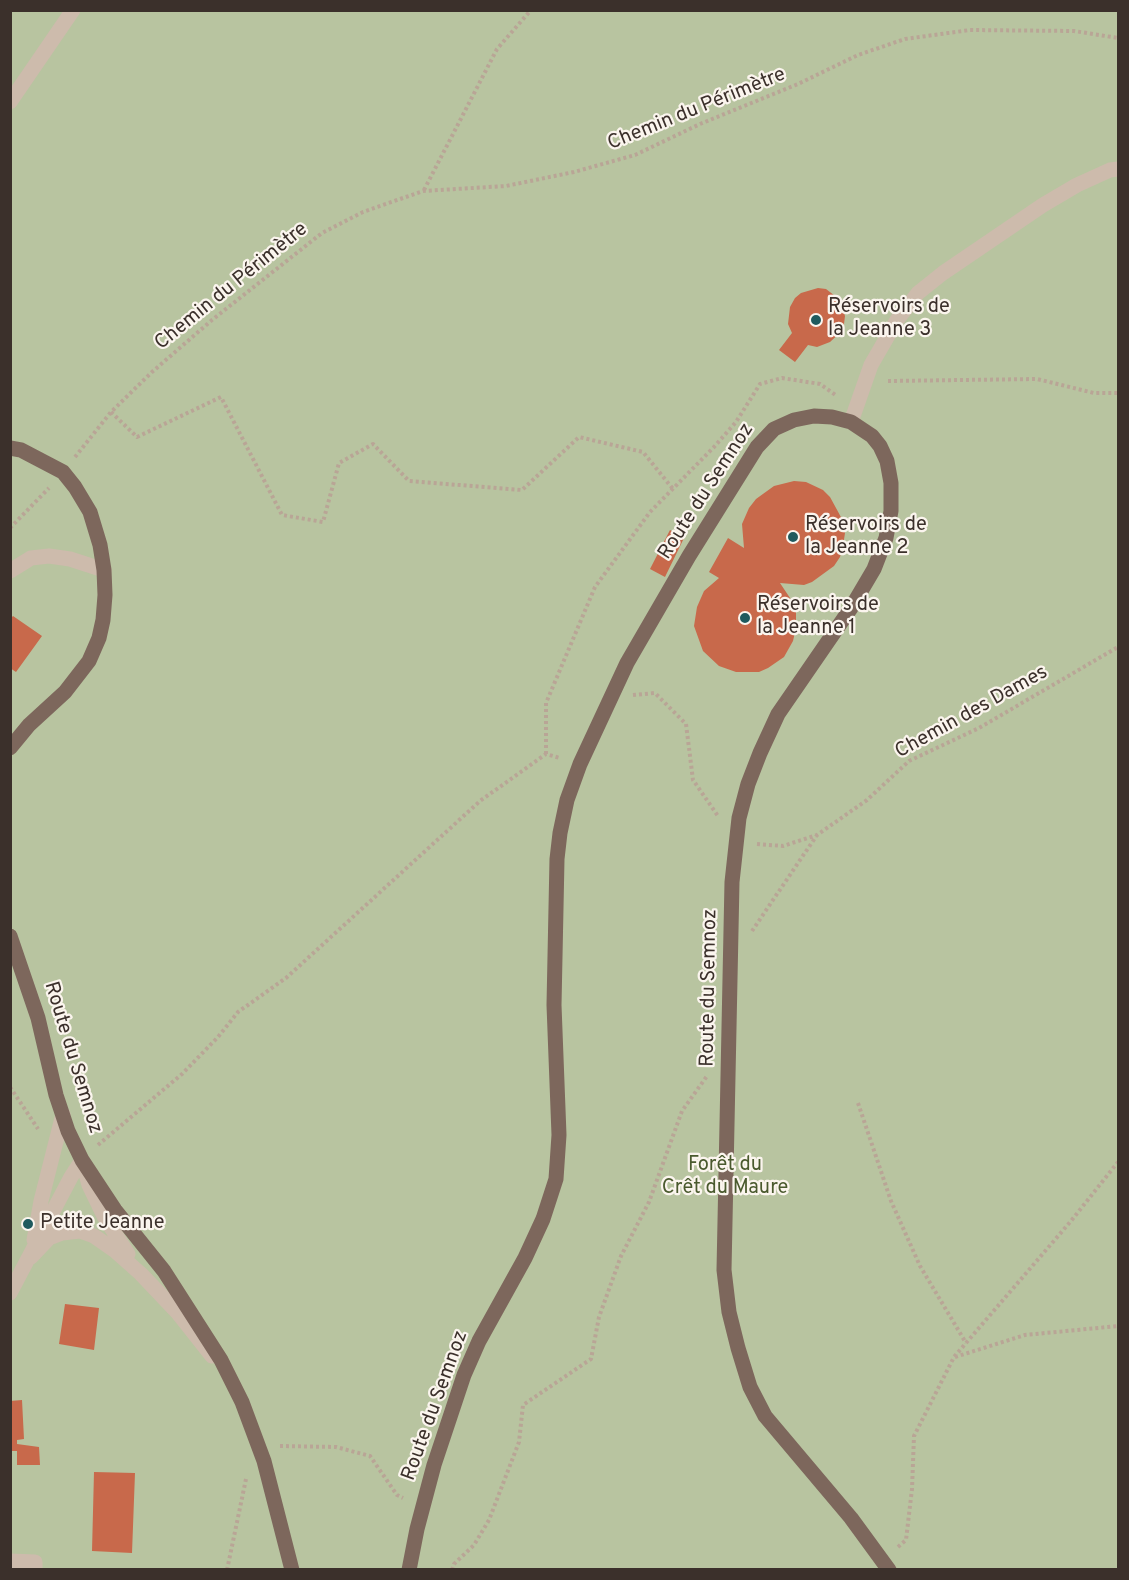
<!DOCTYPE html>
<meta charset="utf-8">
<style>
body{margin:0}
#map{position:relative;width:1129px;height:1580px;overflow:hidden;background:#f4ebe1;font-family:Overpass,sans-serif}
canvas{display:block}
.frame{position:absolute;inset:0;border:12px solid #3b302b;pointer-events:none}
</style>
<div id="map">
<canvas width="1129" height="1580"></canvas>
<div class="frame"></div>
</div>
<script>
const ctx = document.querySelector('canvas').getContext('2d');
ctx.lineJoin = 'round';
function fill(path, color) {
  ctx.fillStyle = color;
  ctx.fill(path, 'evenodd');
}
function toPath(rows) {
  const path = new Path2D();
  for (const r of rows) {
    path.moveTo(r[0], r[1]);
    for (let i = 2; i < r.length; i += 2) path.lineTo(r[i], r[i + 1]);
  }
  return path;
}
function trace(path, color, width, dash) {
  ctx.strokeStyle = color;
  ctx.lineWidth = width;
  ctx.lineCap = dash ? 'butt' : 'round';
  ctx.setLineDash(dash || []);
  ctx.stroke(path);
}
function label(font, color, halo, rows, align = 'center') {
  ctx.font = font + ' Overpass,sans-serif';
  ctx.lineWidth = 4.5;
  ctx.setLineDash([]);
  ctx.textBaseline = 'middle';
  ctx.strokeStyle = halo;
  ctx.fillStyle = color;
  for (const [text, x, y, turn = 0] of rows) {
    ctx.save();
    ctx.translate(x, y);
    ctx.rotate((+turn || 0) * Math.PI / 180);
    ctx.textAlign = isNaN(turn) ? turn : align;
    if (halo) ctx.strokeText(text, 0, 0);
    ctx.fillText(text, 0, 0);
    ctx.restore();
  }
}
const green = toPath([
 [10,11,1118,11,1118,1569,11,1569]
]);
const building = toPath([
 [818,288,826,289,839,299,845,316,844,324,842,331,830,342,817,347,808,345,795,362,779,350,792,333,788,324,790,307,795,298,801,293],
 [794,481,806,482,823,490,830,497,842,519,845,533,843,546,840,557,834,566,812,582,804,585,780,583,790,598,796,612,796,628,793,641,784,657,768,668,759,672,736,672,719,666,703,651,694,626,697,607,704,591,719,578,709,572,728,538,744,548,742,524,749,508,756,499,774,486],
 [670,530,684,538,665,577,650,569],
 [13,616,42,636,16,672,10,668,10,619],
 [65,1304,99,1308,94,1350,59,1344],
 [22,1400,24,1439,17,1440,17,1444,39,1447,40,1465,17,1465,17,1451,10,1451,10,1401],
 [94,1472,135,1473,132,1553,92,1551]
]);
const path = toPath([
 [424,190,497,49,531,10],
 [888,381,1037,379,1094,393,1118,393],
 [111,412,137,437,221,397,282,515,323,522,339,463,373,444,409,481,522,490,579,437,643,452,673,489],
 [75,457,111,412,152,372,212,320,322,233,363,212,423,191,506,186,574,172,635,155,700,124,798,84,858,55,905,39,970,30,1074,31,1118,38],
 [10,528,49,488],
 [633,695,655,693,686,724,693,780,718,816],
 [546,754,546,703,595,587,650,512,714,447,736,422,760,384,782,378,820,384,837,396],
 [757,844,783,846,817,835,867,800,909,761,979,728,1118,647],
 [752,931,817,835],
 [10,1087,38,1129],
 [858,1103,891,1201,920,1266,966,1343],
 [98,1145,182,1074,218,1037,238,1012,286,978,480,801,546,754,560,758],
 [955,1357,1025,1335,1118,1326],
 [280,1446,336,1447,370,1456,397,1495,403,1498],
 [898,1547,906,1540,912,1489,914,1436,954,1357,1071,1221,1118,1162],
 [227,1570,246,1479],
 [452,1570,454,1564,474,1545,489,1520,519,1442,523,1405,591,1359,599,1317,621,1256,649,1202,682,1111,707,1076]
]);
const minor = toPath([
 [10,102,73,10],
 [851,422,871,365,897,320,918,293,943,273,1043,205,1077,185,1110,170,1118,169],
 [10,571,31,558,49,556,70,559,104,570],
 [84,1166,89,1185,105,1218,128,1254],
 [34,1240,41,1201,63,1114],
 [31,1257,49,1238,62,1233,80,1231,94,1236,114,1250,141,1274,178,1313,212,1356],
 [10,1293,71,1177,82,1160],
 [10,1561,35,1562,35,1570]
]);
const major = toPath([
 [10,448,21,450,63,472,75,487,90,512,100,545,104,570,105,595,103,620,99,638,89,661,65,692,29,725,10,748],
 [10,936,38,1018,56,1095,68,1131,82,1160,115,1210,164,1271,221,1360,242,1402,264,1461,292,1570],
 [409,1570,417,1529,434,1465,464,1375,479,1341,525,1258,543,1219,556,1179,559,1135,554,1005,557,859,560,833,567,800,580,764,627,663,689,556,757,447,774,429,794,420,814,416,832,417,851,422,872,436,880,446,887,461,891,483,891,511,886,538,874,569,851,608,778,714,760,753,748,784,739,818,732,882,724,1270,729,1312,738,1348,750,1387,765,1416,851,1518,889,1570]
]);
const markers = [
 [816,320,6,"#1f5a5e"],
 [793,537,6,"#1f5a5e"],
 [745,618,6,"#1f5a5e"],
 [28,1224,6,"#1f5a5e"]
];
const streetNames = [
 ["Chemin du Périmètre",697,110,-22],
 ["Chemin du Périmètre",232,287,-39],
 ["Route du Semnoz",707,492,-57],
 ["Chemin des Dames",972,713,-29],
 ["Route du Semnoz",710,988,-89],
 ["Route du Semnoz",72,1058,73],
 ["Route du Semnoz",436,1406,-70]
];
const poiNames = [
 ["Réservoirs de",828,308],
 ["la Jeanne 3",828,331],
 ["Réservoirs de",805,526],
 ["la Jeanne 2",805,549],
 ["Réservoirs de",757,606],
 ["la Jeanne 1",757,629],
 ["Petite Jeanne",40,1224]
];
const parkNames = [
 ["Forêt du",725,1166],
 ["Crêt du Maure",725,1189]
];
fill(green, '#b8c4a0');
fill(building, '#c8694b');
trace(path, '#b9a596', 4, [3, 3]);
trace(minor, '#cdbbac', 15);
trace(major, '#7d675c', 15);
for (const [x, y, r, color] of markers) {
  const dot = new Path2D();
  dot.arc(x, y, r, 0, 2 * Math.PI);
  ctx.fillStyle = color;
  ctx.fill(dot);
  trace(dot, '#fbf5ee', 2);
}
label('20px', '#3b302b', '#fbf5ee', streetNames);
label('20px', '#3b302b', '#fbf5ee', poiNames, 'left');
label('20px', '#4a5a2e', '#fbf5ee', parkNames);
</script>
